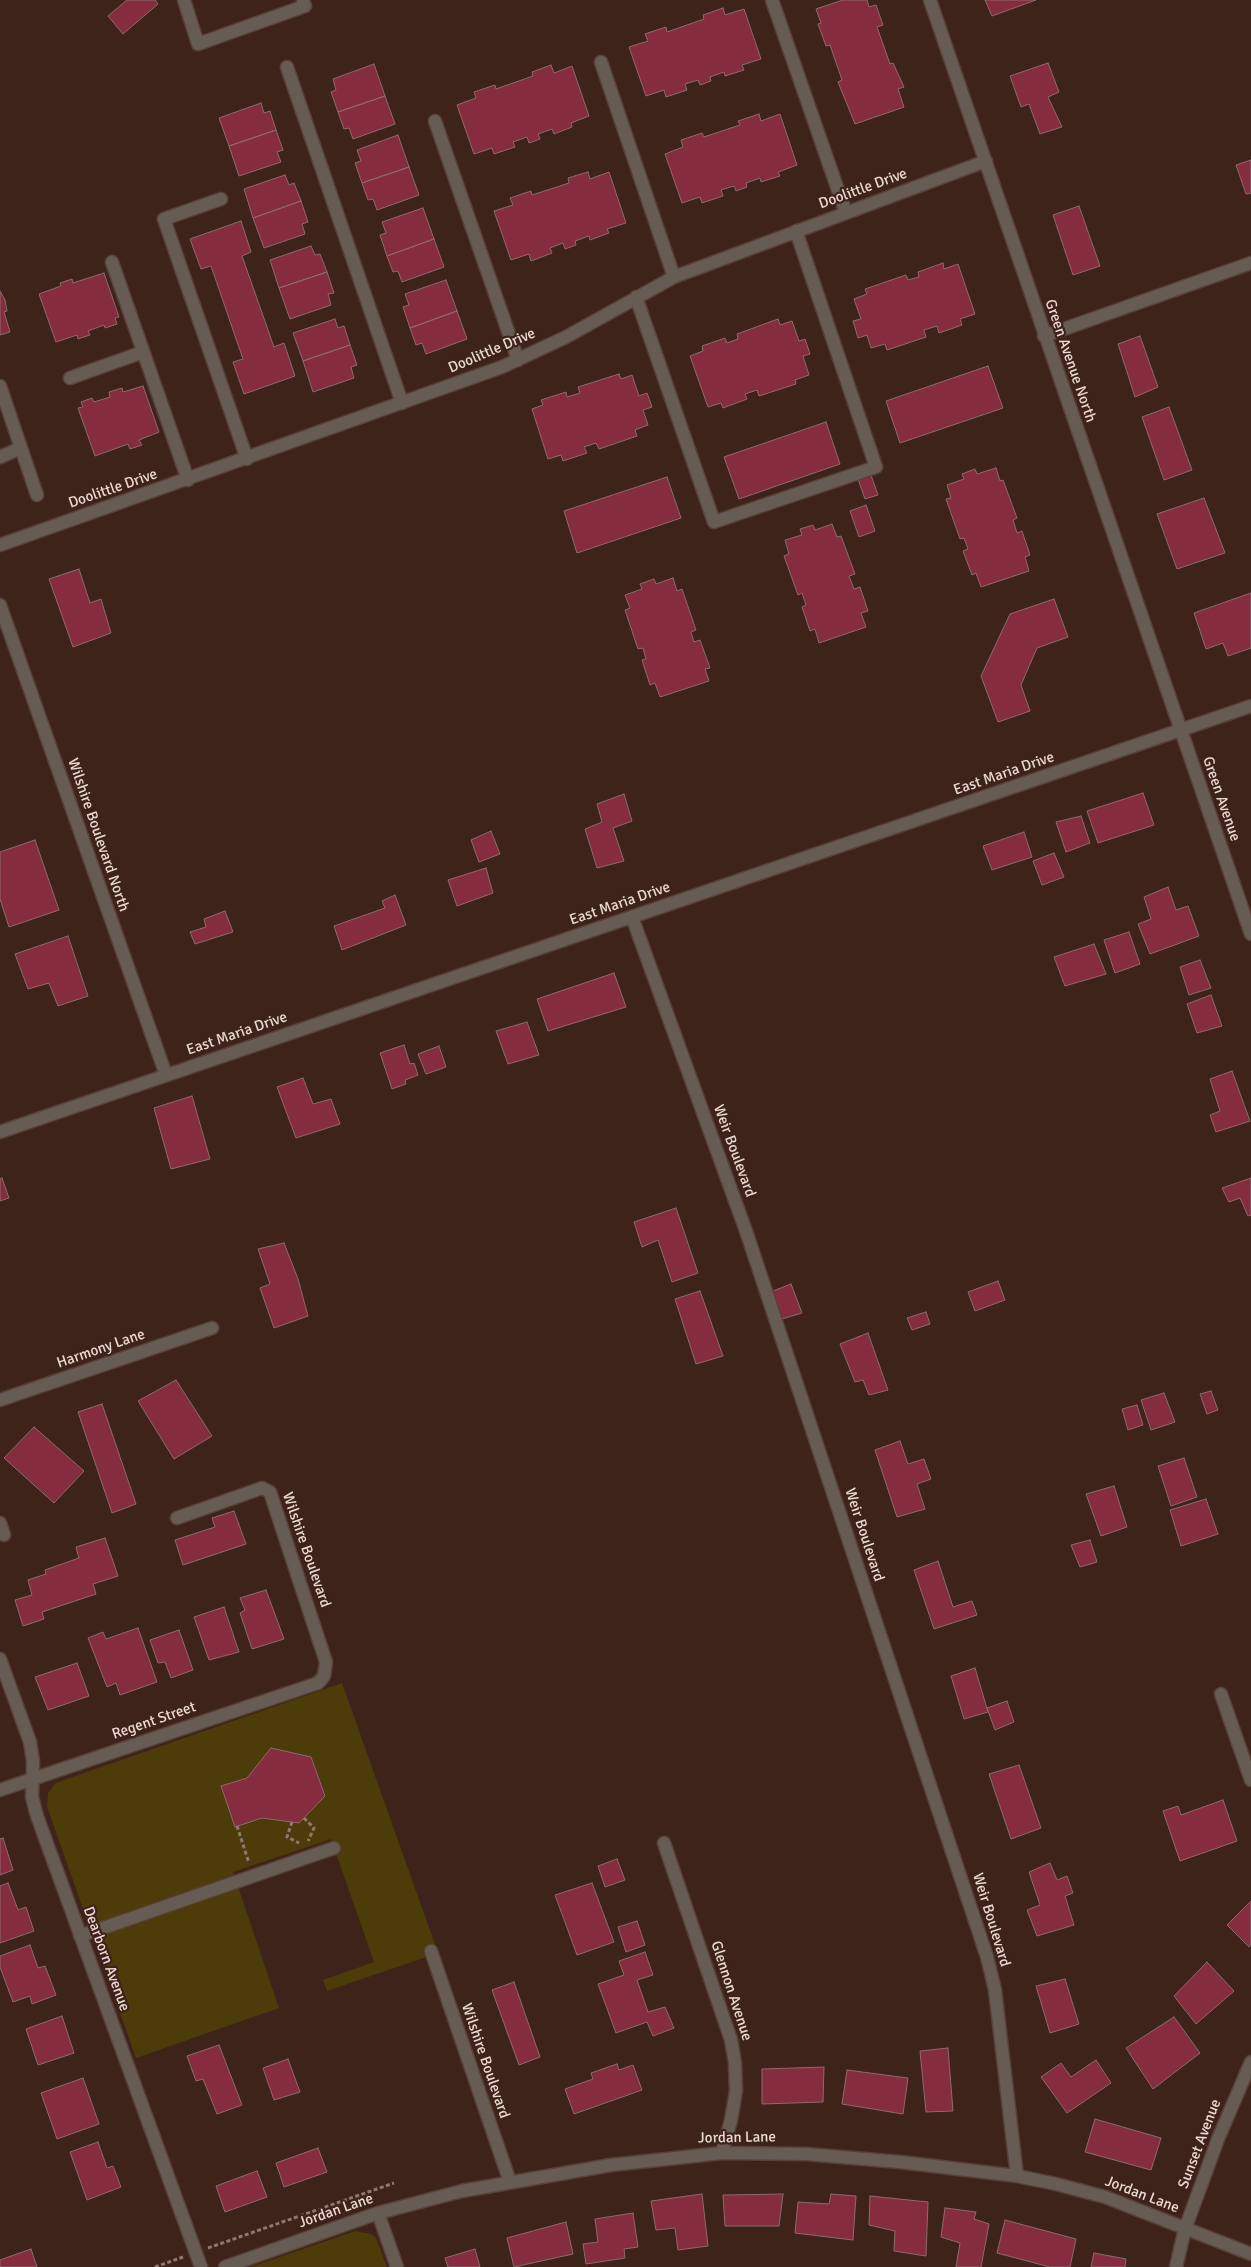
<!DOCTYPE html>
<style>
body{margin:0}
canvas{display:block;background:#3d231a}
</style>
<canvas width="1251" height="2267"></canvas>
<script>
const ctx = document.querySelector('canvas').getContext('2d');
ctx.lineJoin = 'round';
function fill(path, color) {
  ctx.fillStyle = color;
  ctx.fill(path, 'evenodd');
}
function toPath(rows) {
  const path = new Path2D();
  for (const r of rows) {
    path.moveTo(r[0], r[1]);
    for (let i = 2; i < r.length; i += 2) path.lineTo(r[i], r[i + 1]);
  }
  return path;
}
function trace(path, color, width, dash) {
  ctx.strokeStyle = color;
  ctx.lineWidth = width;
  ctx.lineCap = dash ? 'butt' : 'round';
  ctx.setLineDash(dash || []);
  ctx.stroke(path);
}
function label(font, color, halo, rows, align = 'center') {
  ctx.font = font + ' Signika,sans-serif';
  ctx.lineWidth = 4.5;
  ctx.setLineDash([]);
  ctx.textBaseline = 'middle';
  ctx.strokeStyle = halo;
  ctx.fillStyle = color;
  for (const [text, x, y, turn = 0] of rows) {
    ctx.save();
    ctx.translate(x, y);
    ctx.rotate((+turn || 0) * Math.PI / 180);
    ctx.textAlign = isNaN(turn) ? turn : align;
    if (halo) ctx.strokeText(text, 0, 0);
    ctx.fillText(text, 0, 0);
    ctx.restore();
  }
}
const green = toPath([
 [342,1683,438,1953,327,1991,323,1980,374,1962,331,1839,233,1872,279,2008,136,2058,47,1807,48,1793,56,1783,64,1780],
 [271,1748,311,1757,325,1796,299,1823,262,1818,235,1826,221,1787,247,1778],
 [355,2231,371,2234,376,2238,387,2267,251,2267]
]);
const building = toPath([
 [127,0,155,0,158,4,123,34,108,16,127,0],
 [843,0,867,0,869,7,876,5,883,25,877,27,890,64,893,63,904,87,898,89,904,107,855,124,838,82,842,80,830,45,826,46,818,24,821,23,816,9,843,0],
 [985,0,1036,0,992,16,985,0],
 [723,8,725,15,744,9,761,59,742,65,744,70,725,76,724,72,710,77,711,81,700,85,698,80,685,84,687,90,666,97,664,90,646,96,629,47,648,41,645,34,666,27,667,32,704,19,703,15,723,8],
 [1048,63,1059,92,1048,97,1062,127,1040,134,1029,104,1021,107,1010,76,1048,63],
 [374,64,385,96,338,112,331,92,336,90,333,79,374,64],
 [551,65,554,73,572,66,589,116,571,123,572,127,554,134,552,129,538,134,540,139,529,143,527,137,513,142,515,147,494,154,492,148,474,154,457,105,476,98,474,92,495,85,496,89,533,76,532,72,551,65],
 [385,96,395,124,353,139,349,128,344,129,338,112,385,96],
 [261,103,264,113,270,111,276,130,229,146,219,118,261,103],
 [759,114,761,121,780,114,797,165,778,172,780,176,761,182,760,178,746,183,747,187,736,191,734,186,721,190,723,196,702,203,700,197,682,203,665,154,683,147,681,140,702,133,704,137,740,125,738,121,759,114],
 [276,130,283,150,277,152,281,162,239,176,229,146,276,130],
 [398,135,409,167,362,183,355,163,361,161,357,150,398,135],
 [1251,160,1251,193,1246,194,1236,165,1251,160],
 [409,167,419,195,377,210,373,199,368,200,362,183,409,167],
 [588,172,590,179,609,172,626,223,607,229,609,233,590,240,589,236,575,241,576,245,565,249,563,243,550,248,552,253,531,261,529,254,511,260,494,211,513,205,510,198,531,191,532,195,569,183,568,178,588,172],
 [285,175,289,185,294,183,301,201,253,218,244,189,285,175],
 [301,201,308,222,302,224,305,234,264,248,253,218,301,201],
 [1079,206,1100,266,1073,275,1053,215,1079,206],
 [423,208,434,239,387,256,380,235,386,233,382,222,423,208],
 [241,221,251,252,242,256,274,347,284,343,295,376,244,394,233,362,243,359,211,266,201,269,190,239,241,221],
 [434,239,444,267,402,282,398,271,393,272,387,256,434,239],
 [311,246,315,255,320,254,327,272,279,288,270,260,311,246],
 [943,263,944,269,958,264,975,314,960,319,962,325,939,333,937,326,924,330,926,337,887,350,885,344,871,348,867,335,858,338,853,321,861,319,854,299,867,294,865,289,906,275,908,280,919,277,918,272,943,263],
 [327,272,334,293,328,294,331,305,290,319,279,288,327,272],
 [104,273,119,317,115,318,117,324,105,328,104,325,88,331,90,335,78,339,77,335,56,342,39,294,61,286,60,283,72,279,73,283,104,273],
 [446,280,457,311,410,328,403,307,409,305,405,294,446,280],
 [0,291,5,300,7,311,4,312,10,332,0,335,0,291],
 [457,311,467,339,426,354,422,343,416,345,410,328,457,311],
 [335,319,338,328,344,326,350,345,303,361,293,333,335,319],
 [778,319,780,325,792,321,799,341,805,339,810,354,803,356,809,375,795,380,796,384,759,396,757,390,745,394,747,399,723,408,721,403,708,407,690,356,703,351,702,346,725,338,727,343,738,339,737,334,778,319],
 [1140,336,1158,387,1135,397,1118,344,1140,336],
 [350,345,357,365,351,367,354,378,313,392,303,361,350,345],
 [988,366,1003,408,900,443,886,401,988,366],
 [619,374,621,379,632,375,639,396,647,393,652,407,643,410,648,425,635,430,637,436,599,449,596,443,584,447,587,453,563,461,561,455,548,459,532,409,543,405,541,400,566,392,567,397,580,393,578,387,619,374],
 [143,386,159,432,139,440,142,445,130,449,128,444,95,456,78,408,83,407,81,402,92,398,94,402,110,397,109,392,122,388,123,392,143,386],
 [1169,407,1192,470,1164,480,1142,417,1169,407],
 [826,422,840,464,739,499,724,457,826,422],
 [996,468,1000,481,1003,480,1017,518,1013,520,1017,533,1022,531,1030,555,1025,557,1029,571,981,587,976,573,972,575,963,551,968,549,964,538,960,539,946,499,951,498,947,485,964,479,962,474,975,469,977,474,996,468],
 [871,475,878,495,865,499,858,479,871,475],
 [667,477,681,518,577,553,564,511,667,477],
 [1204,498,1225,553,1177,569,1157,514,1204,498],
 [866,505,875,531,859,537,850,511,866,505],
 [832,524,837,537,841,536,855,574,849,576,854,589,860,587,868,611,861,613,866,627,819,643,815,629,810,631,802,607,806,605,802,593,798,595,784,556,789,554,785,540,802,535,800,529,813,525,815,530,832,524],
 [79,569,90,603,101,599,111,633,73,647,49,579,79,569],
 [673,578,677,591,682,589,696,630,691,632,694,642,700,640,710,668,705,669,709,681,660,697,655,683,650,685,642,660,646,659,643,648,638,649,625,610,630,608,625,595,642,589,640,584,654,579,656,584,673,578],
 [1251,593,1251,648,1228,656,1223,643,1206,649,1194,613,1251,593],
 [1054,599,1068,637,1037,648,1021,685,1030,711,998,722,981,676,1010,614,1054,599],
 [1143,793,1154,825,1098,843,1087,811,1143,793],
 [624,794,632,821,613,828,624,861,597,868,585,829,602,822,597,804,624,794],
 [1081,816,1090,843,1066,852,1056,822,1081,816],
 [491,831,500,854,479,862,471,840,491,831],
 [1024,832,1032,857,992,870,983,846,1024,832],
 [35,840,59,910,9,927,0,899,0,852,35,840],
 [1054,853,1064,877,1042,885,1033,861,1054,853],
 [486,868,493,893,457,906,448,880,486,868],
 [1168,887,1176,910,1188,906,1199,936,1150,954,1138,924,1151,919,1144,897,1168,887],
 [395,895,406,925,342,950,334,926,385,908,382,901,395,895],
 [225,911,233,932,195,944,190,932,206,927,204,919,225,911],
 [1129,932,1140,964,1115,973,1104,940,1129,932],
 [68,936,88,996,58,1006,49,983,28,989,15,954,68,936],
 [1094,944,1106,974,1065,986,1054,957,1094,944],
 [1200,960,1211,988,1189,995,1180,967,1200,960],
 [614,973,626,1007,548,1031,537,999,614,973],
 [1211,995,1222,1026,1197,1033,1187,1004,1211,995],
 [527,1022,539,1055,508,1064,496,1031,527,1022],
 [404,1045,410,1064,414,1063,418,1075,405,1080,406,1084,392,1089,380,1053,404,1045],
 [439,1046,446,1067,426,1074,418,1054,439,1046],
 [1232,1071,1250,1121,1216,1132,1210,1115,1220,1111,1210,1079,1232,1071],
 [303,1078,313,1104,331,1099,340,1124,296,1138,277,1087,303,1078],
 [192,1096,210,1159,171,1169,154,1108,192,1096],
 [2,1178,9,1198,0,1201,0,1179,2,1178],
 [1251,1178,1251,1215,1248,1216,1240,1198,1229,1202,1222,1188,1251,1178],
 [676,1208,698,1273,672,1282,658,1240,642,1247,634,1222,676,1208],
 [284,1243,298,1279,308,1316,274,1328,260,1288,270,1284,258,1249,284,1243],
 [998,1281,1005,1300,975,1311,968,1292,998,1281],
 [791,1284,802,1313,782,1319,773,1291,791,1284],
 [700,1291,723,1356,696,1364,675,1299,700,1291],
 [926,1312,930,1324,912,1330,907,1318,926,1312],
 [868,1333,888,1390,869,1395,863,1380,855,1382,840,1344,868,1333],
 [176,1380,212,1436,174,1459,138,1401,176,1380],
 [1211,1391,1218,1410,1207,1414,1200,1394,1211,1391],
 [1164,1393,1175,1422,1151,1430,1141,1400,1164,1393],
 [102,1404,136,1504,112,1513,78,1412,102,1404],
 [1137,1405,1143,1425,1128,1430,1122,1409,1137,1405],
 [34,1427,84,1471,54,1503,4,1458,34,1427],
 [900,1441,908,1464,924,1459,931,1479,917,1484,925,1509,897,1517,875,1450,900,1441],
 [1184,1458,1197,1497,1171,1506,1158,1466,1184,1458],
 [1114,1486,1127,1527,1101,1536,1086,1494,1114,1486],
 [1206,1499,1218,1534,1181,1546,1170,1510,1206,1499],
 [234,1511,246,1544,183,1565,175,1540,215,1527,212,1518,234,1511],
 [105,1538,118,1576,93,1584,96,1594,42,1612,44,1619,23,1626,15,1600,32,1595,28,1580,46,1574,45,1570,79,1558,76,1547,105,1538],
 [1090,1540,1097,1562,1080,1567,1071,1545,1090,1540],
 [938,1561,953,1607,972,1601,977,1615,934,1629,914,1570,938,1561],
 [266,1590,284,1639,252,1649,240,1613,245,1610,240,1598,266,1590],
 [224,1607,239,1652,209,1660,194,1617,224,1607],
 [138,1628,157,1682,120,1695,116,1683,107,1687,88,1638,103,1632,106,1639,138,1628],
 [179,1630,193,1670,171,1678,165,1662,158,1663,150,1640,179,1630],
 [77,1663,89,1696,48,1710,35,1677,77,1663],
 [975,1668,988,1712,964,1719,951,1676,975,1668],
 [1007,1701,1014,1722,995,1730,987,1708,1007,1701],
 [271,1748,311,1757,325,1796,299,1823,262,1818,235,1827,221,1786,247,1778,271,1748],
 [1019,1765,1041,1828,1011,1839,989,1774,1019,1765],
 [1223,1800,1237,1841,1180,1861,1163,1811,1178,1806,1181,1815,1223,1800],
 [3,1838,13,1870,0,1875,0,1839,3,1838],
 [617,1859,625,1880,605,1887,598,1866,617,1859],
 [1050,1863,1057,1880,1067,1876,1073,1893,1065,1896,1074,1925,1037,1936,1027,1910,1040,1905,1029,1872,1050,1863],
 [8,1883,18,1910,26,1907,34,1931,0,1943,0,1886,8,1883],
 [592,1883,614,1942,577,1955,555,1895,592,1883],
 [1251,1901,1251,1944,1249,1947,1227,1925,1251,1901],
 [637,1921,645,1945,626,1952,618,1927,637,1921],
 [30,1945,38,1968,45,1966,56,1995,32,2004,30,1996,13,2002,0,1967,0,1956,30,1945],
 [645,1952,653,1975,637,1980,648,2012,665,2007,674,2028,653,2036,647,2022,616,2033,598,1984,624,1975,619,1961,645,1952],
 [1207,1962,1234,1991,1196,2024,1174,1996,1207,1962],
 [1065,1979,1079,2024,1050,2033,1036,1986,1065,1979],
 [514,1982,540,2057,519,2065,492,1990,514,1982],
 [62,2016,74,2053,38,2065,26,2029,62,2016],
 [1174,2017,1200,2053,1153,2089,1126,2048,1174,2017],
 [219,2045,242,2105,217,2114,203,2079,196,2081,187,2056,219,2045],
 [948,2048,953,2111,926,2112,920,2051,948,2048],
 [288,2059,300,2092,274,2100,263,2068,288,2059],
 [1096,2060,1111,2083,1067,2113,1041,2077,1061,2063,1071,2077,1096,2060],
 [617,2064,619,2070,633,2065,642,2090,574,2114,565,2089,593,2079,591,2073,617,2064],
 [824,2067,823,2102,762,2104,762,2069,824,2067],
 [847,2070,908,2078,903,2114,842,2104,847,2070],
 [83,2078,99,2124,57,2139,41,2093,83,2078],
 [1095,2119,1161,2138,1151,2170,1085,2152,1095,2119],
 [98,2142,107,2168,113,2166,121,2187,87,2200,70,2152,98,2142],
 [318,2148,327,2172,284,2187,276,2163,318,2148],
 [257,2171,267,2197,225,2212,216,2186,257,2171],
 [702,2194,708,2246,678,2250,675,2228,656,2230,651,2201,702,2194],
 [783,2194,779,2226,725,2226,723,2195,783,2194],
 [831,2194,856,2196,853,2240,795,2233,798,2202,829,2204,831,2194],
 [870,2196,928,2202,926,2256,894,2251,895,2231,869,2225,870,2196],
 [945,2208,976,2212,974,2219,989,2224,981,2267,956,2267,960,2243,941,2237,945,2208],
 [633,2213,638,2247,624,2249,625,2258,586,2264,583,2244,598,2242,595,2219,633,2213],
 [1005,2220,1076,2239,1070,2267,1050,2267,997,2253,1005,2220],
 [566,2222,573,2254,514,2267,507,2238,566,2222],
 [31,2249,37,2267,0,2267,0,2260,31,2249],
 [475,2249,480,2267,448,2267,445,2258,475,2249],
 [1094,2253,1126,2259,1125,2267,1091,2267,1094,2253]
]);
const path = toPath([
 [304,1818,314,1828,308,1841],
 [292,1822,287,1837,299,1843],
 [237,1826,249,1863],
 [208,2248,394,2183],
 [155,2267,183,2257]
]);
const minor = toPath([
 [184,0,198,44,305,6,303,0],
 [772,0,846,213],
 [930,0,1251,934],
 [601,62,674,277],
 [287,67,402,403],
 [435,121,518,360],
 [221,199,164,219,247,459],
 [112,262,188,480],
 [636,297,714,522,876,467,796,231],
 [1044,336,1251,263],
 [70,378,143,352],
 [0,386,37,495],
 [0,457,21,448],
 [0,545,502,367,566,337,674,277,986,161],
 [0,605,166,1075],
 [632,917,746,1231,987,1957,995,1990,1017,2176],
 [0,1132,1251,706],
 [0,1400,212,1328],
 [0,1523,4,1535],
 [0,1659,30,1742,33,1761,32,1797,37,1816,201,2267],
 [1221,1694,1251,1780],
 [0,1790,318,1683,324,1676,326,1662,270,1492,262,1488,177,1518],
 [664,1843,731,2040,735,2063,736,2091,731,2120,722,2153],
 [80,1936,334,1848],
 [431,1951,510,2182],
 [378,2213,397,2267],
 [225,2267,378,2213,462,2191,611,2165,722,2153,806,2154,900,2162,1017,2176,1056,2184,1105,2197,1251,2254],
 [1176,2267,1185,2229,1218,2139,1251,2062]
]);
const streetNames = [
 ["Doolittle Drive",863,189,-20],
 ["Doolittle Drive",492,351,-23],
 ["Green Avenue North",1070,361,71],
 ["Doolittle Drive",113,489,-19],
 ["East Maria Drive",1004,774,-19],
 ["Green Avenue",1221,799,71],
 ["Wilshire Boulevard North",98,835,71],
 ["East Maria Drive",620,904,-19],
 ["East Maria Drive",237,1034,-19],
 ["Weir Boulevard",734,1151,70],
 ["Harmony Lane",101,1349,-19],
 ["Weir Boulevard",864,1535,72],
 ["Wilshire Boulevard",306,1550,71],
 ["Regent Street",154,1721,-19],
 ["Weir Boulevard",991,1920,73],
 ["Dearborn Avenue",106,1959,70],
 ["Glennon Avenue",731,1991,72],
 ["Wilshire Boulevard",485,2061,71],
 ["Jordan Lane",737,2138,-1],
 ["Sunset Avenue",1200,2144,-69],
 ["Jordan Lane",1142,2195,21],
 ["Jordan Lane",336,2211,-19]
];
fill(green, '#4b3c09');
fill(building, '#862c3f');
trace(building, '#8c6a6e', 1);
trace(minor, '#594038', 15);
trace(path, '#8e7870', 3, [4, 2.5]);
trace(minor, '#665c53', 12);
label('15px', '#ebd9d3', '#3d231a', streetNames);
</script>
